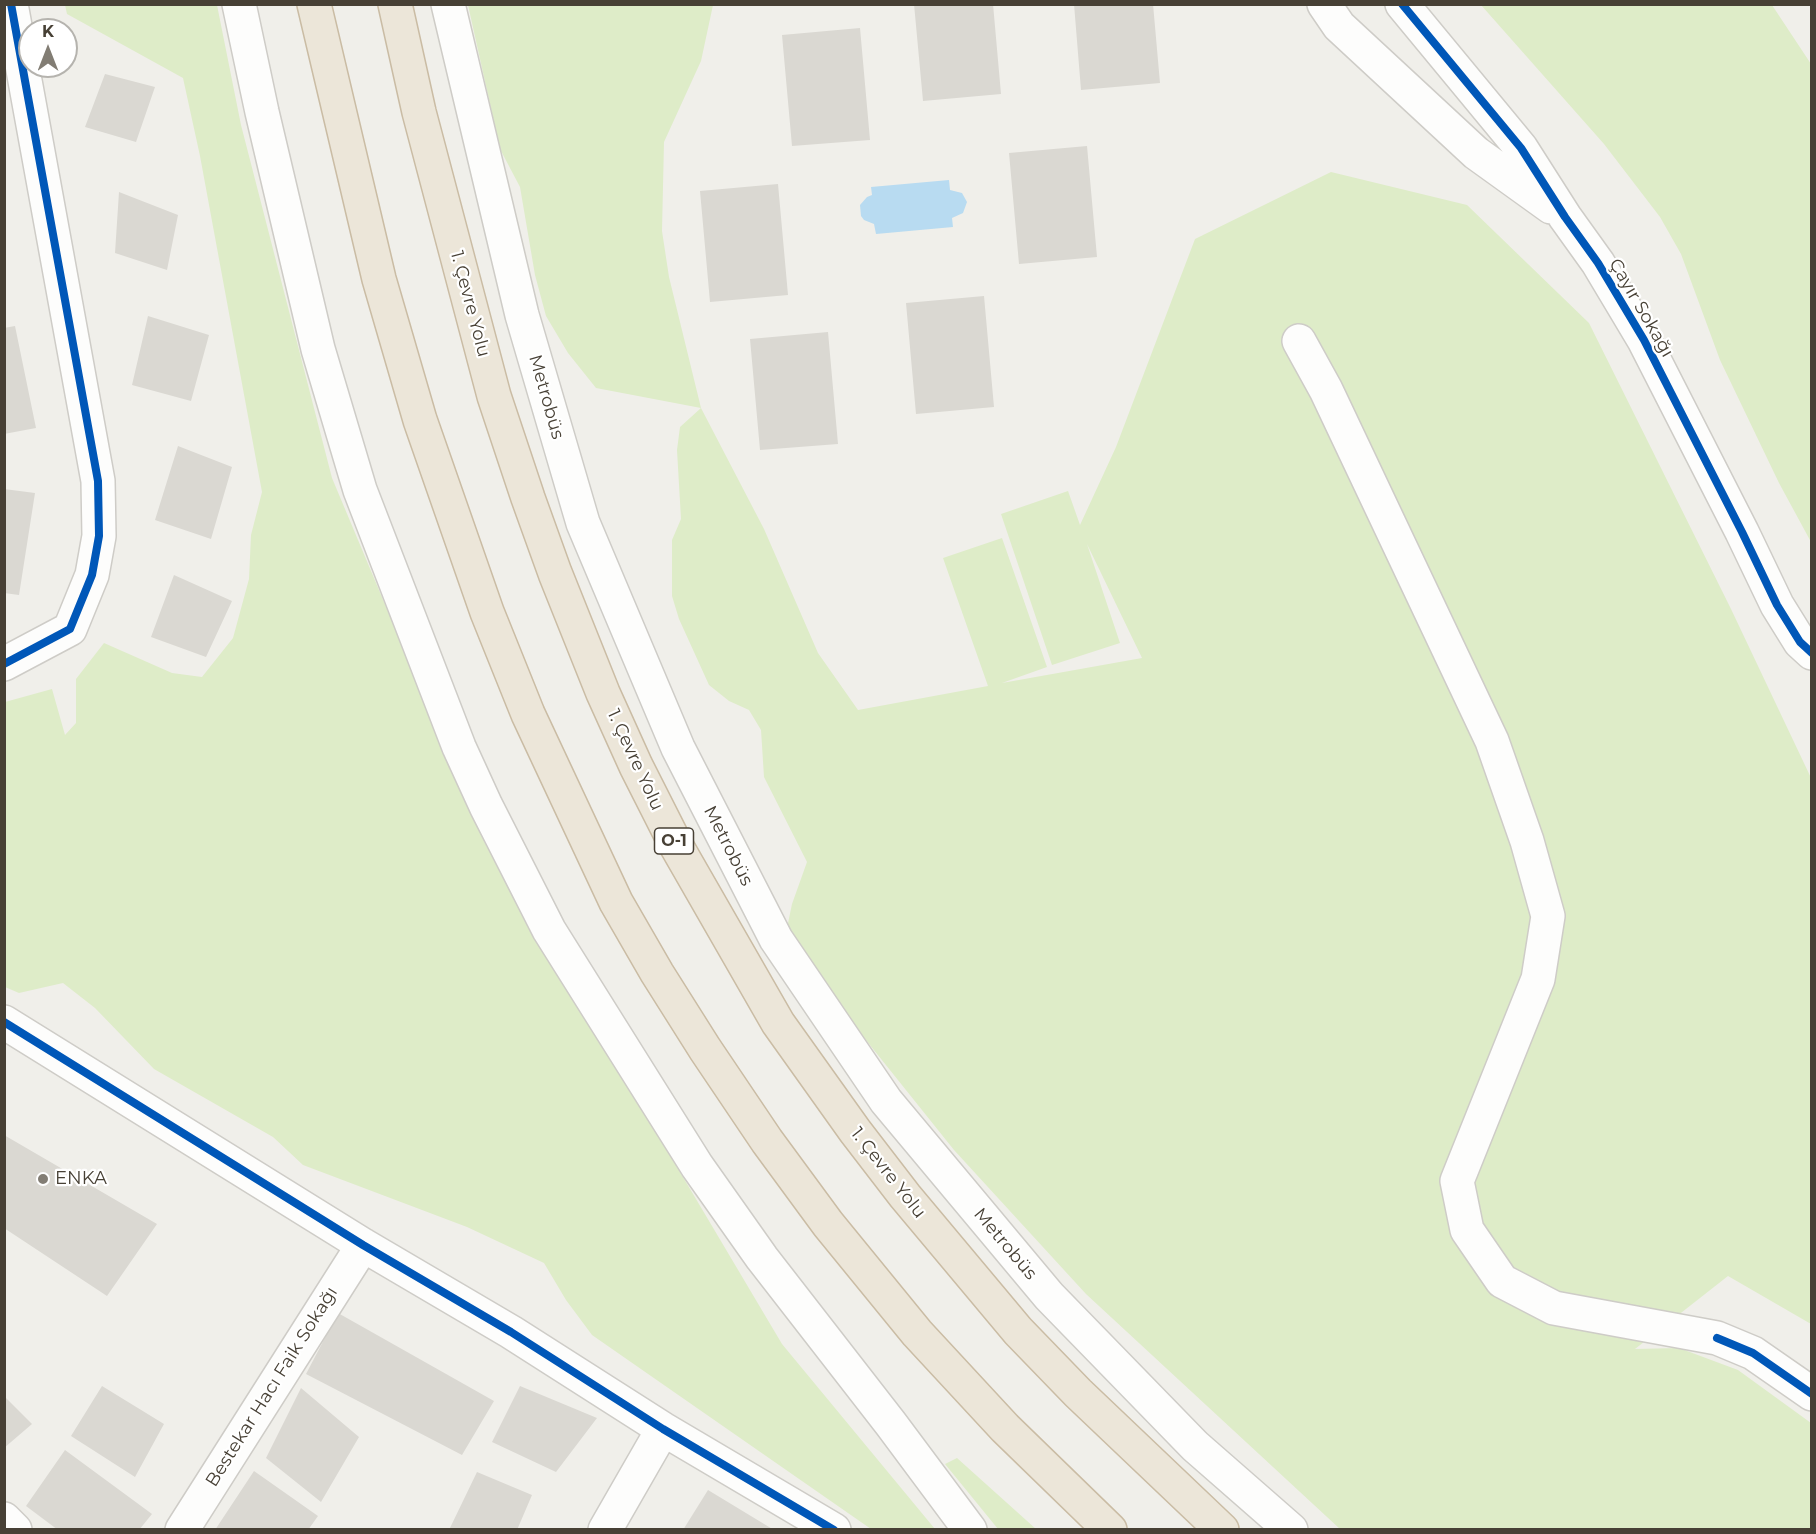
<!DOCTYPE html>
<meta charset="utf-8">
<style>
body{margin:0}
#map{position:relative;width:1816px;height:1534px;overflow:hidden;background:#f0efea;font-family:Montserrat,sans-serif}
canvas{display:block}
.frame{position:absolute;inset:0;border:6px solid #474035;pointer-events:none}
.north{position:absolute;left:18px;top:18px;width:60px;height:60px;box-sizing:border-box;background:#fff;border:2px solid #b5b3ae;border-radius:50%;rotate:0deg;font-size:16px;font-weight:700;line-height:24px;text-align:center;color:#474035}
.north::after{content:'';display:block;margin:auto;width:21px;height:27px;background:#827d74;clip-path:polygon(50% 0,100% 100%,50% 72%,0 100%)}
</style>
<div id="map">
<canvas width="1816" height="1534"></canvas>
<div class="frame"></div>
<div class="north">K</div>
</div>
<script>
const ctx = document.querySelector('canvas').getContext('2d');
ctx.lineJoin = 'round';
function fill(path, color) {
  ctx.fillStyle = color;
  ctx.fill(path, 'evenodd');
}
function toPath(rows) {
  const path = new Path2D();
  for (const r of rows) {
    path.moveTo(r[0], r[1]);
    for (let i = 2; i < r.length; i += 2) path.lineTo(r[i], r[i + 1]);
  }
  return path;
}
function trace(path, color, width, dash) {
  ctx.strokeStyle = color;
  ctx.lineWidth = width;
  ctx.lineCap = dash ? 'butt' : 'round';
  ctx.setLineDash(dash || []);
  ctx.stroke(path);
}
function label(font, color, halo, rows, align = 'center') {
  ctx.font = font + ' Montserrat,sans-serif';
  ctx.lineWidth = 4.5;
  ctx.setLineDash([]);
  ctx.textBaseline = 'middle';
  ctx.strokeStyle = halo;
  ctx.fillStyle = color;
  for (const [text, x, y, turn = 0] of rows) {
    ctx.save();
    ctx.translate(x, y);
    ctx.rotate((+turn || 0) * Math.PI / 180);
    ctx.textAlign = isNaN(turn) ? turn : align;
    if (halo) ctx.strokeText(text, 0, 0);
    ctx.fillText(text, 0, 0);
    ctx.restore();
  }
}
const green = toPath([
 [65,5,217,5,241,125,332,478,486,845,782,1344,935,1529,871,1529,592,1335,566,1300,544,1263,467,1227,303,1165,273,1137,154,1069,95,1008,63,983,19,993,5,987,5,702,52,689,65,735,76,723,76,679,104,643,172,673,202,677,233,638,249,579,251,535,262,492,200,156,183,78,67,14],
 [468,5,713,5,701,61,664,142,662,231,669,277,701,408,764,529,818,653,858,710,988,686,943,558,1002,538,1047,667,1002,683,1142,658,1087,544,1120,643,1052,665,1001,514,1068,491,1080,525,1116,447,1195,239,1331,172,1467,205,1589,323,1731,609,1812,780,1811,1324,1728,1276,1635,1349,1679,1348,1738,1370,1811,1423,1811,1529,1340,1529,1086,1294,954,1150,813,974,787,928,792,904,807,862,764,777,761,730,749,710,729,701,709,685,679,619,672,596,672,540,681,519,677,450,680,427,701,408,596,388,568,353,546,316,535,275,520,187,500,149],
 [1481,5,1772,5,1811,64,1811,542,1779,483,1720,360,1681,254,1660,217,1604,144],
 [957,1458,1036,1529,998,1529,945,1464]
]);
const water = toPath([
 [949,180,950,190,962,193,967,202,963,213,952,218,953,227,876,234,874,224,864,220,861,216,860,205,867,197,872,195,871,187]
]);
const building = toPath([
 [914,4,993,4,1001,94,923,101],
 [1074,4,1153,4,1160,83,1081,90],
 [860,28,870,140,792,146,782,35],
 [105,74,155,87,136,142,85,127],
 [1087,146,1097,257,1019,264,1009,153],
 [778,184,788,295,710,302,700,191],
 [119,192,178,215,167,270,115,253],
 [984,296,994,407,916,414,906,303],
 [148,316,209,335,191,401,132,385],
 [15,326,36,428,4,434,4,328],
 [828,332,838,444,760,450,750,339],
 [178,446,232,467,211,539,155,520],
 [4,489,35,493,19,595,4,593],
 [174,575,232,601,206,657,151,637],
 [4,1135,157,1224,107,1296,4,1228],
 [338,1313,494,1401,462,1455,306,1374],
 [102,1386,164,1424,135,1477,71,1436],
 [520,1386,597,1418,556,1472,492,1442],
 [301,1388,359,1437,321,1502,266,1458],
 [4,1396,32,1424,4,1448],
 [65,1450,152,1514,139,1530,58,1530,26,1506],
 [254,1471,318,1516,308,1530,215,1530],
 [477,1472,532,1495,517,1530,449,1530],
 [708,1490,774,1530,683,1530]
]);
const minor = toPath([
 [239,4,262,112,318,349,360,490,459,747,486,806,549,930,697,1166,762,1258,891,1424,970,1530],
 [448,4,522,315,583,523,678,748,776,939,886,1101,1049,1296,1195,1446,1291,1530],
 [1324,4,1339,26,1476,153,1551,207],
 [1402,4,1521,148,1565,217,1598,263,1644,340,1742,532,1777,605,1800,642,1812,653],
 [1299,341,1326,390,1492,741,1527,841,1548,916,1538,979,1457,1181,1467,1230,1502,1281,1554,1308,1717,1338,1753,1353,1812,1394],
 [4,664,70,629,92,575,99,536,98,481,11,4],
 [4,1022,363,1245,511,1332,663,1429,834,1530],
 [4,1519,15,1530],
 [182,1530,363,1245],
 [605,1530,663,1429]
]);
const highway = toPath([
 [314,4,379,279,420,420,487,612,528,714,616,902,657,973,705,1049,767,1141,828,1224,917,1333,1005,1428,1110,1530],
 [395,4,419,112,494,396,528,498,555,573,603,693,636,766,677,847,778,1023,855,1131,905,1196,1018,1331,1078,1393,1222,1530]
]);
const cycleway = toPath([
 [1402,4,1521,148,1565,217,1598,263,1644,340,1742,532,1777,605,1800,642,1812,653],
 [4,664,70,629,92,575,99,536,98,481,11,4],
 [4,1022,363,1245,511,1332,663,1429,834,1530],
 [1717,1338,1753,1353,1812,1394]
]);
const markers = [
 [43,1179,6,"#827d74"]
];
const shields = [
 [674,841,39]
];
const shieldNames = [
 ["O-1",674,841]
];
const streetNames = [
 ["1. Çevre Yolu",470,304,75],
 ["Çayır Sokağı",1641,308,60],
 ["Metrobüs",546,397,74],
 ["1. Çevre Yolu",635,760,65],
 ["Metrobüs",728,846,63],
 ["1. Çevre Yolu",888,1173,52],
 ["Metrobüs",1005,1244,50],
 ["Bestekar Hacı Faik Sokağı",272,1387,-58]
];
const poiNames = [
 ["ENKA",55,1179]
];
fill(green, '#deecc8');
fill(water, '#b8dbf1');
fill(building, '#dad8d2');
trace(minor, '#ceccc7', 36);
trace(highway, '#cabca4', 36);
trace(minor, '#fdfdfc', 33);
trace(highway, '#ece6d9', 33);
trace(cycleway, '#0057b8', 8);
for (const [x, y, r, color] of markers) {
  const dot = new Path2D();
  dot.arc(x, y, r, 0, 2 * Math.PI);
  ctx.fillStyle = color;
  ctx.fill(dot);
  trace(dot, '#fff', 2);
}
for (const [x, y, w] of shields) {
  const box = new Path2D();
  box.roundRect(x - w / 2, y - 13, w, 26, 4.5);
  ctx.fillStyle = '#fff';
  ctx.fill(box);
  trace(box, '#474035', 1.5);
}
label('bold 16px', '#474035', null, shieldNames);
label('18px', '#474035', '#fff', streetNames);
label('18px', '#474035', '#fff', poiNames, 'left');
</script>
